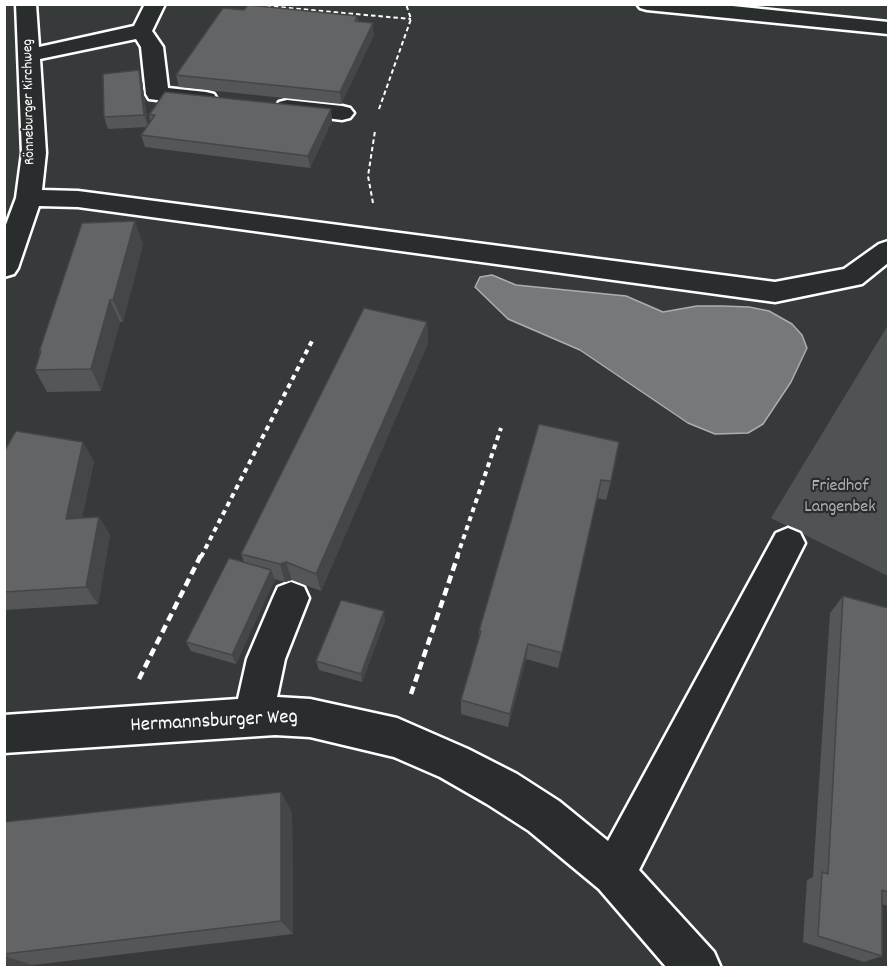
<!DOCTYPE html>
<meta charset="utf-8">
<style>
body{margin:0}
#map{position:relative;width:893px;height:972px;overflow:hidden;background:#373a3b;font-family:Dekko,sans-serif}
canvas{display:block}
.frame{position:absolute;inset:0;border:6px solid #fff;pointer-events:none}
</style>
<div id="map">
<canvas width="893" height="972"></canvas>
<div class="frame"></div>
</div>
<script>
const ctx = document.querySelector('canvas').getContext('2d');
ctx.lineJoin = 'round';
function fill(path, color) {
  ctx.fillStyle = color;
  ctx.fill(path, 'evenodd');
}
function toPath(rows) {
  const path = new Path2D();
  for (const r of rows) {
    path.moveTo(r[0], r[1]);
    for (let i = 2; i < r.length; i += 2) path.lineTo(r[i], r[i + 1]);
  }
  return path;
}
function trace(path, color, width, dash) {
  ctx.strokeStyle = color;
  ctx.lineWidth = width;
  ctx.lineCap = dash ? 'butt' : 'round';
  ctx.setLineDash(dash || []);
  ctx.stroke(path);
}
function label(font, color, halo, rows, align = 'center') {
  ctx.font = font + ' Dekko,sans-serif';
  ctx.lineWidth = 4.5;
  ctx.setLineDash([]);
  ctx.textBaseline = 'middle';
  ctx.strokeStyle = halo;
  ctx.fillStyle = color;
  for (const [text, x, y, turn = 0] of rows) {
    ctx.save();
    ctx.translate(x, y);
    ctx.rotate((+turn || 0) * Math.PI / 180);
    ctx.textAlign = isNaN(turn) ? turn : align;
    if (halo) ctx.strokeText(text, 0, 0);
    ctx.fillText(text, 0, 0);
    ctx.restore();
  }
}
const green = toPath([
 [888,325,888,576,771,518]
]);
const water = toPath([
 [492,275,516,285,626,296,663,312,697,306,722,306,749,307,769,311,792,324,802,335,807,348,791,382,763,424,748,433,715,434,688,423,580,350,508,319,475,287,480,277,492,275]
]);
const pathFar2 = toPath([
 [244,4,411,19],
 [379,109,411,19,406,4],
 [373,203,368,176,375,131]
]);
const pathFar1 = toPath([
 [201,557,312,341],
 [457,557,501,428]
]);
const path = toPath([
 [139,679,201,555],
 [411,694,458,555]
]);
const minor = toPath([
 [16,4,36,4,39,47,134,26,145,4,165,4,152,31,163,47,168,88,206,92,214,94,217,99,214,104,206,106,149,99,146,94,141,47,136,39,40,59,46,153,42,190,78,191,775,282,844,269,879,244,888,241,888,263,862,284,775,302,78,207,39,206,18,268,14,274,4,277,4,230,16,198,22,153,16,4],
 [637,4,713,4,888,22,888,34,647,10,640,8,637,4],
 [287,100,342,106,350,108,354,113,350,118,342,120,279,112,276,107,279,102,287,100],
 [788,528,800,533,805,543,639,870,714,952,721,968,667,968,599,889,529,831,487,804,440,777,394,757,310,737,275,735,4,753,4,715,238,699,247,659,273,598,278,587,291,582,304,587,309,598,285,659,277,697,310,699,397,718,468,749,517,774,559,801,608,841,776,533,788,528]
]);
const wall = toPath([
 [244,10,357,16,358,21,374,35,341,104,179,87,176,75],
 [142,81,148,125,150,122,149,115,165,92,332,121,310,168,145,147,141,135,147,127,108,129,104,117],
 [143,244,123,322,120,322,101,391,47,392,35,370,40,354,39,352],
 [427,322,428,343,321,591,292,580,285,582,274,579,236,664,191,651,186,642,244,562,241,554],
 [539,424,611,481,606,500,597,498,558,668,526,659,508,727,461,714,461,700,478,644,479,631],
 [4,452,94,461,82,518,99,517,110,535,98,604,4,610],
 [843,596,888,608,888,906,882,904,882,956,864,962,803,942,807,880,813,877,830,613],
 [385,620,362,682,319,670,316,661],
 [281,792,292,813,293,934,33,965,33,968,4,968,4,822]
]);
const shadedWall = toPath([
 [373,23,374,35,341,104,340,92],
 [139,70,142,81,148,127,144,115],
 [331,109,332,121,310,168,308,156],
 [135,221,143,244,123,322,113,300],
 [110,300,120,322,101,391,91,369],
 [427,322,428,343,321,591,316,574],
 [83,442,94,461,78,537,66,519],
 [99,517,110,535,98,604,86,587],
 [286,562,292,580,285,582,280,564],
 [271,570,275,580,236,664,232,655],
 [384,611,385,620,362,682,361,674],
 [528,644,526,659,508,727,510,714],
 [281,792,292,813,293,934,281,921],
 [4,956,33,965,33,968,4,968]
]);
const building = toPath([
 [248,5,357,16,355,21,373,23,340,92,176,75,223,8,244,10,248,5],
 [139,70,144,115,104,117,103,74,139,70],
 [165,92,331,109,308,156,141,135,155,115,149,115,165,92],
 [135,221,113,300,110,300,91,369,35,370,41,351,39,352,82,223,135,221],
 [364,308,427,322,316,574,286,562,280,564,241,554,364,308],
 [539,424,619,442,611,481,601,480,562,653,528,644,510,714,461,700,481,631,479,631,539,424],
 [16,431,83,442,66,519,99,517,86,587,4,592,4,452,16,431],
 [229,558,271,570,232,655,186,642,229,558],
 [843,596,888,608,888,892,882,890,882,956,818,936,822,872,828,874,843,596],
 [341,600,384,611,361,674,316,661,341,600],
 [281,792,281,921,4,954,4,822,281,792]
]);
const farStreetnames = [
 ["Rönneburger Kirchweg",30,102,-91]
];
const parkNames = [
 ["Friedhof",840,488],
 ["Langenbek",840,509]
];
const nearStreetnames = [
 ["Hermannsburger Weg",214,723,-3]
];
fill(green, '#505354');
fill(water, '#767879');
trace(water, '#adaeaf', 1.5);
trace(minor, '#fff', 5);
trace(pathFar2, '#fff', 2, [4.5, 3]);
trace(pathFar1, '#fff', 4, [5, 4.5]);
trace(path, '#fff', 4.5, [8, 5]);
fill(minor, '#2a2d2e');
fill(wall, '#555657');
fill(shadedWall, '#454647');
fill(building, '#636465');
trace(building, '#454647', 1.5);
label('15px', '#fff', '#2a2d2e', farStreetnames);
label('18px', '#b0b2b2', '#2a2d2e', parkNames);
label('21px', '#fff', '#2a2d2e', nearStreetnames);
</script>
